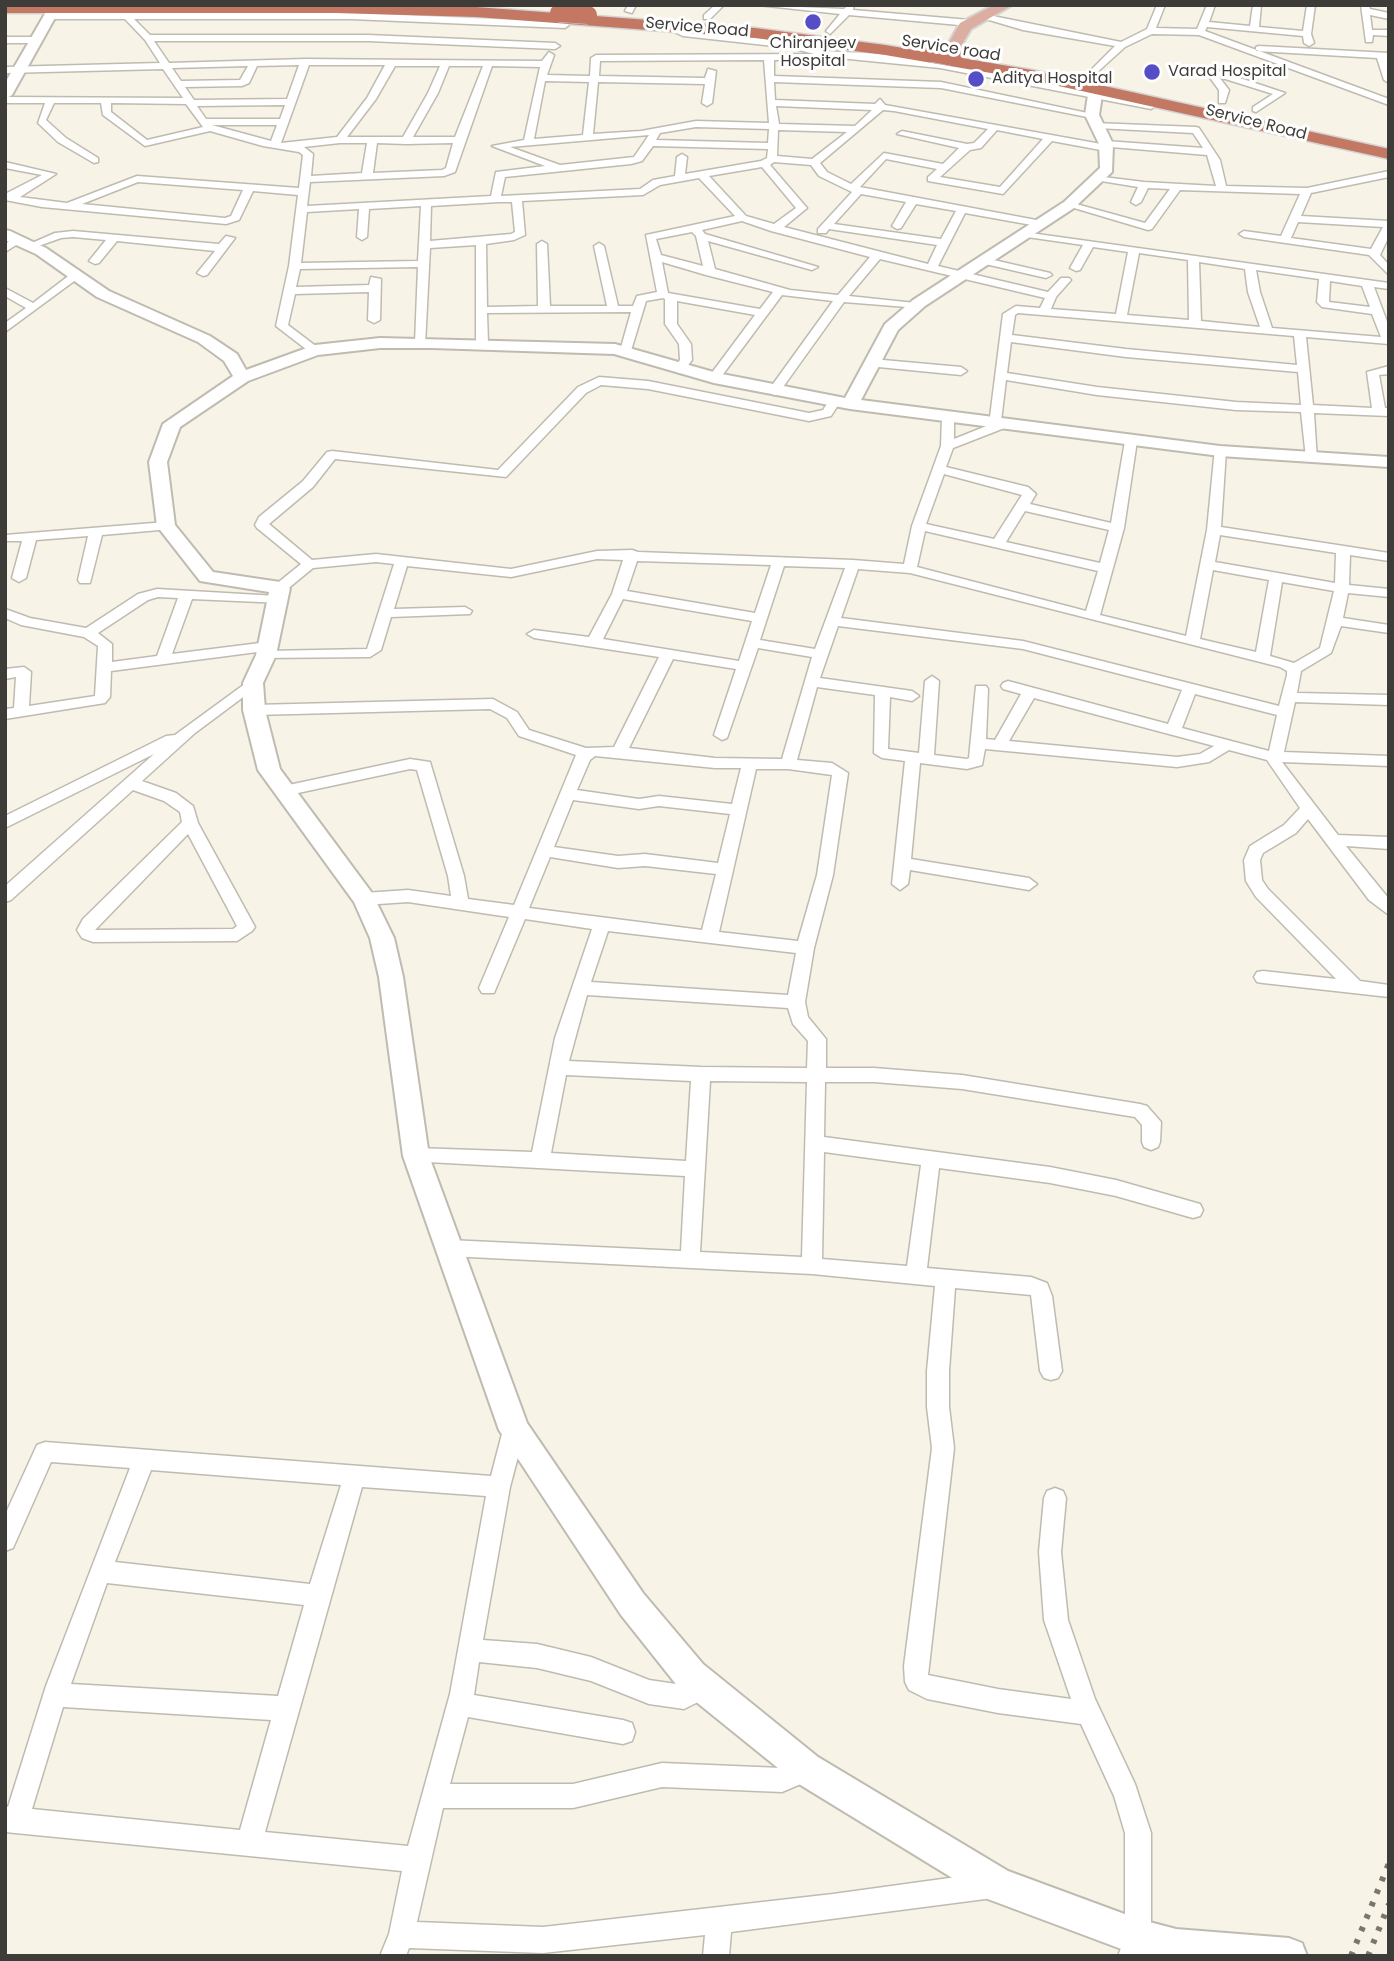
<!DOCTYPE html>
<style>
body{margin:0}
#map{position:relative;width:1394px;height:1961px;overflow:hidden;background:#f7f3e7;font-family:Poppins,sans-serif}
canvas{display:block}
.frame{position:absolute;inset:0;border:7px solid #3e3c38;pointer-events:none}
</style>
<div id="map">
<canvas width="1394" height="1961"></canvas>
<div class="frame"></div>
</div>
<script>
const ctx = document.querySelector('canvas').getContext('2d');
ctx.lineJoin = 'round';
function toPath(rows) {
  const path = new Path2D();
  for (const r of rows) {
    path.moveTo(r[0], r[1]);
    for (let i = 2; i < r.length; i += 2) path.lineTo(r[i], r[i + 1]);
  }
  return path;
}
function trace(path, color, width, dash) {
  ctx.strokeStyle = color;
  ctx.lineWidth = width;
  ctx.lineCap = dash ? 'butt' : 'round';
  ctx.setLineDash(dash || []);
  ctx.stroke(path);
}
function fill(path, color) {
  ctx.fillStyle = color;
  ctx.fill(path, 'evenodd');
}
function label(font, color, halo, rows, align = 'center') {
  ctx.font = font + ' Poppins,sans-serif';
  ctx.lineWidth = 6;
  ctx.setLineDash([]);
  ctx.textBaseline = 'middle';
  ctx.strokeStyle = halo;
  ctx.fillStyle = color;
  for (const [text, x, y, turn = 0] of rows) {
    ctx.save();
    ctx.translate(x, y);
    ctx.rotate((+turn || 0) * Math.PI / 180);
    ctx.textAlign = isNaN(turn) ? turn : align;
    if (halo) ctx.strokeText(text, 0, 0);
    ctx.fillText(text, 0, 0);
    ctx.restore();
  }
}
const street = toPath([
 [628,5,636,5,632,13,625,11,628,5],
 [715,5,724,5,710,19,704,19,704,15,715,5],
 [758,5,844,9,848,5,854,5,853,10,970,20,974,23,970,26,849,15,830,34,826,31,840,14,758,5],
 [1157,5,1165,5,1156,28,1197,29,1207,5,1215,5,1209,22,1250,26,1253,5,1261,5,1259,27,1303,31,1307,5,1315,5,1311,34,1314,43,1309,46,1304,43,1303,36,1207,27,1205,31,1389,99,1389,105,1199,35,1152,34,1125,47,1092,77,1087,74,1115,46,1023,30,979,17,983,14,1121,42,1147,29,1157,5],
 [1361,5,1369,5,1370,9,1389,13,1389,19,1370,15,1372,30,1389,30,1389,36,1373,35,1372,42,1366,42,1361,5],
 [124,10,129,13,351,13,565,22,569,25,565,28,351,19,134,19,150,35,368,35,555,43,560,46,555,49,368,41,154,41,169,63,305,59,542,61,549,52,554,55,547,75,590,76,591,58,596,55,814,54,792,48,683,36,672,31,678,23,684,30,793,42,824,51,881,54,940,62,1156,106,1151,109,940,68,819,56,815,60,774,60,774,76,941,82,1097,115,1092,118,941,88,774,82,775,100,875,104,880,99,885,105,1101,144,1106,141,1203,148,1193,133,1097,128,1092,125,1094,123,1196,127,1199,128,1220,160,1226,186,1307,188,1389,171,1389,177,1311,193,1301,216,1389,221,1389,236,1380,255,1389,265,1389,275,1369,255,1244,237,1239,234,1244,231,1281,236,1300,194,1180,190,1152,229,1148,230,1064,205,1069,202,1145,223,1170,189,1148,188,1141,202,1136,205,1131,202,1138,187,1095,180,1095,176,1144,182,1216,186,1207,155,1111,147,1106,151,1052,141,1003,194,928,181,928,177,937,169,886,159,860,187,1047,222,1048,224,1043,227,965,213,938,266,1048,292,1061,278,1069,278,1071,280,1056,297,1051,309,1116,314,1128,252,1093,247,1080,270,1076,271,1070,268,1083,245,1027,237,1023,236,1023,232,1389,283,1389,289,1374,287,1389,327,1389,344,1306,337,1313,405,1372,408,1367,372,1389,366,1389,374,1379,375,1385,408,1389,408,1389,416,1314,413,1317,461,1312,462,1306,458,1301,412,1236,410,1097,395,1006,380,1001,421,1007,421,1007,427,953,448,946,467,1028,487,1036,494,1030,504,1111,523,1125,441,1131,437,1135,438,1137,441,1124,528,1100,615,1186,636,1207,530,1215,448,1220,447,1226,451,1221,527,1389,553,1389,561,1350,555,1349,585,1389,589,1389,597,1348,593,1343,618,1389,625,1389,633,1341,626,1331,653,1301,671,1297,693,1389,695,1389,705,1295,702,1284,752,1389,756,1389,766,1282,762,1338,835,1389,837,1389,849,1346,846,1389,899,1389,915,1369,900,1308,819,1296,833,1263,853,1260,860,1262,880,1268,889,1360,981,1389,985,1389,997,1263,983,1257,982,1254,977,1257,972,1263,971,1336,979,1256,897,1246,881,1244,860,1250,846,1284,825,1300,808,1267,760,1229,750,1209,762,1177,767,985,749,982,765,967,769,920,763,911,859,1029,878,1037,884,1029,890,910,870,908,884,900,890,892,884,905,761,882,758,874,753,875,695,817,687,797,760,832,763,848,773,833,875,814,948,805,1002,808,1017,826,1039,826,1068,874,1068,962,1075,1140,1104,1147,1106,1161,1122,1160,1142,1158,1147,1151,1150,1144,1147,1142,1142,1142,1125,1135,1117,962,1089,874,1082,825,1082,824,1137,1050,1167,1116,1180,1200,1204,1203,1210,1200,1216,1193,1218,1116,1196,1050,1183,939,1168,927,1268,1031,1277,1047,1283,1052,1296,1062,1371,1058,1378,1051,1380,1044,1378,1040,1371,1031,1295,955,1288,949,1371,949,1407,954,1448,928,1675,998,1689,1071,1699,1044,1620,1039,1552,1044,1498,1047,1491,1055,1488,1063,1491,1066,1498,1061,1552,1068,1620,1095,1699,1135,1784,1151,1833,1151,1937,1144,1956,1118,1956,1125,1937,1125,1833,1114,1796,1081,1724,998,1713,927,1699,909,1690,905,1682,904,1666,932,1448,927,1407,927,1371,935,1286,812,1274,449,1256,442,1254,439,1248,442,1242,449,1240,681,1251,685,1176,409,1161,406,1156,409,1151,416,1148,532,1152,555,1038,592,929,525,919,494,993,482,993,479,988,509,917,408,902,364,905,356,899,364,893,408,890,451,896,448,876,417,770,410,769,284,796,276,791,284,786,410,759,430,762,464,876,468,899,514,905,576,755,519,736,507,718,490,709,254,715,246,710,254,705,493,699,517,712,529,730,586,748,614,747,659,657,534,638,527,634,534,630,589,637,612,594,623,560,597,559,511,577,407,566,394,609,465,607,472,611,470,614,391,617,381,650,370,657,261,658,259,655,265,651,111,671,110,697,105,703,5,719,5,709,14,708,16,677,5,679,5,669,24,667,31,672,29,706,95,696,98,646,84,637,21,625,5,618,5,609,30,618,86,628,138,594,157,589,277,596,284,600,282,603,192,599,172,654,268,642,275,646,267,651,367,649,394,564,376,562,313,568,285,591,275,591,275,585,301,564,257,528,255,525,259,517,303,481,327,452,332,451,498,470,578,387,599,377,648,381,809,413,823,410,830,399,840,402,831,416,809,421,648,389,601,385,586,393,506,477,335,459,313,487,269,524,312,560,376,554,511,569,597,551,632,550,638,552,853,560,904,564,912,526,941,446,942,417,948,413,954,417,954,439,989,425,1003,314,1016,306,1040,308,1045,298,880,259,849,296,915,303,919,304,919,308,844,302,778,394,774,395,768,391,833,301,782,295,718,381,714,382,708,378,755,315,677,301,677,324,691,344,692,360,683,372,679,373,673,369,680,360,679,344,665,324,665,299,663,298,646,301,630,354,620,351,631,312,487,313,488,343,482,347,476,343,476,245,430,248,425,345,415,343,418,267,300,269,296,287,369,285,371,277,381,279,380,320,374,323,368,320,369,292,295,294,288,325,321,350,311,353,276,326,289,266,298,195,253,191,239,220,226,224,42,207,5,200,5,194,42,175,5,168,5,162,56,174,20,197,67,203,137,176,299,188,303,155,299,152,263,146,210,131,145,146,103,115,101,103,54,103,46,120,66,138,98,158,98,162,94,163,58,142,38,123,45,103,5,103,5,97,183,98,163,69,5,73,5,67,160,63,145,40,125,19,50,19,46,16,50,13,120,13,124,10],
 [764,60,769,123,696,121,641,131,593,134,598,82,705,84,702,103,707,106,712,103,716,71,708,69,705,78,599,76,600,61,764,60],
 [299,65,287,99,194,100,185,87,242,86,249,83,257,66,299,65],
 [309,65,385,65,367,98,337,137,281,143,309,65],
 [248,66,240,80,181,81,172,68,248,66],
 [395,66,440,66,428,93,403,137,347,137,376,99,395,66],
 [449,66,483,66,455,137,413,137,438,93,449,66],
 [492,66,540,67,524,140,492,146,545,166,496,172,491,196,307,206,310,182,444,176,455,172,492,66],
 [545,81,589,82,583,135,534,139,545,81],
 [111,103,186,104,203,127,147,140,111,112,111,103],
 [285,105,280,119,206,119,197,106,285,105],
 [776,106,872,110,855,126,779,124,776,106],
 [883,110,894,111,988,129,974,143,967,144,902,131,897,134,959,148,943,164,884,153,851,184,827,172,820,163,883,110],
 [212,125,277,125,271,141,212,125],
 [696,127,769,129,768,143,656,140,660,133,696,127],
 [778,130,847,132,812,159,777,156,778,130],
 [997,130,1043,139,1000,187,940,177,970,150,981,148,997,130],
 [649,135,634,157,560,165,510,147,649,135],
 [340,143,367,143,362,173,311,176,313,154,304,147,340,143],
 [377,143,406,144,453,143,446,168,442,170,373,173,377,143],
 [653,146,768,149,767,158,761,161,685,174,687,157,682,154,677,157,675,176,653,180,640,189,501,196,505,177,631,164,642,161,653,146],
 [774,162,811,165,819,176,852,192,818,229,818,233,826,233,829,229,937,245,928,264,784,227,807,208,770,165,774,162],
 [762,167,796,208,774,224,746,216,709,176,762,167],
 [699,178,735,216,646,235,657,292,637,296,633,306,618,306,604,246,599,243,594,246,607,306,550,306,547,244,542,241,537,244,538,306,487,307,486,244,514,240,525,235,522,201,643,195,660,185,699,178],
 [138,182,243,190,231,216,225,218,82,204,138,182],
 [861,194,906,202,892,226,897,229,901,228,916,204,956,211,941,239,834,224,861,194],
 [499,202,512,202,515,232,511,234,430,241,431,206,499,202],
 [421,206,418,261,301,263,307,212,359,209,357,237,362,240,367,237,369,209,421,206],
 [742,221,771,231,870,257,838,295,790,290,715,269,708,241,812,270,818,267,705,234,702,230,742,221],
 [1298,222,1383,227,1371,249,1291,238,1298,222],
 [692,232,696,236,703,266,661,255,656,239,692,232],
 [1139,253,1188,260,1189,320,1127,315,1139,253],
 [662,262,706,275,773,292,760,309,668,293,662,262],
 [1199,262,1245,269,1248,292,1260,327,1201,321,1199,262],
 [1256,270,1319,279,1317,302,1322,307,1372,314,1381,337,1272,328,1260,292,1256,270],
 [1330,281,1362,286,1370,307,1329,302,1330,281],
 [1018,313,1294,336,1297,365,1126,349,1012,335,1015,315,1018,313],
 [1011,342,1126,357,1298,372,1301,405,1236,402,1097,387,1007,373,1011,342],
 [944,474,1022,495,994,539,926,524,944,474],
 [1025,511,1109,530,1100,563,1006,542,1025,511],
 [925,531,1098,571,1086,611,917,567,925,531],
 [1220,535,1336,553,1335,583,1215,562,1220,535],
 [637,561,771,565,755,613,627,591,637,561],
 [784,566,845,568,815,649,760,640,784,566],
 [858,569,910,573,1280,667,1287,671,1287,675,1279,706,1023,641,841,618,858,569],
 [1213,570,1269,580,1256,652,1200,639,1213,570],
 [1282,582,1334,591,1320,648,1294,663,1270,656,1282,582],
 [158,597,178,598,157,656,112,662,112,644,98,633,148,600,158,597],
 [623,599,752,621,739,661,603,639,623,599],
 [838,626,1023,649,1182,690,1168,724,1008,681,1003,683,1001,686,1003,689,1021,694,995,740,986,739,988,689,986,686,976,686,969,758,967,759,934,755,939,681,932,676,925,681,919,753,888,749,890,697,912,701,919,696,912,691,820,678,838,626],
 [758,648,812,657,782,759,715,758,629,748,673,659,736,669,714,735,722,740,727,738,758,648],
 [1195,694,1277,715,1269,751,1182,728,1195,694],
 [1034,698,1214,746,1200,754,1177,757,1009,741,1034,698],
 [595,756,715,768,741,768,732,804,659,796,639,799,577,790,590,760,595,756],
 [756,769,788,769,832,775,817,875,798,941,719,932,756,769],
 [573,800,639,809,659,806,730,814,718,863,645,854,618,856,554,847,573,800],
 [550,857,618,868,645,866,716,874,702,930,529,908,550,857],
 [608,931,796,953,788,995,591,982,608,931],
 [587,995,788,1008,793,1024,808,1041,807,1068,701,1067,569,1061,587,995],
 [566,1075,691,1081,686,1161,551,1153,566,1075],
 [710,1081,807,1082,802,1257,700,1252,710,1081],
 [824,1152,921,1165,907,1266,822,1259,824,1152],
 [5,37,36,37,41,40,36,43,5,43,5,37],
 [1259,46,1389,53,1389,83,1384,80,1377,58,1256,51,1256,47,1259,46],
 [1207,69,1213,69,1285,93,1256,112,1253,111,1253,107,1273,94,1219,77,1229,90,1225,103,1219,103,1219,90,1205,71,1207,69],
 [73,231,219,244,226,236,235,238,207,275,203,276,197,273,215,251,117,241,99,263,95,264,89,261,106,240,73,237,61,238,30,249,25,246,55,233,73,231],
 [15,238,24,240,5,252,5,244,15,238],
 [985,258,1050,273,1052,275,1046,278,981,263,979,261,985,258],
 [71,274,81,276,5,332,5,323,26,308,5,296,5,288,33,303,71,274],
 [872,359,961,367,967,371,961,375,868,366,868,360,872,359],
 [166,522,171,523,171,529,102,535,90,583,80,583,78,580,88,536,36,540,26,578,19,582,12,578,22,541,5,541,5,535,166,522],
 [253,678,260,683,258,686,195,733,142,781,176,793,193,806,198,823,255,927,252,931,237,941,93,942,82,938,77,930,83,919,182,822,180,812,164,801,133,790,11,900,5,902,5,886,154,754,5,828,5,816,166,736,175,735,253,678],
 [188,834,237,926,233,929,95,930,188,834],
 [514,1420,522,1423,525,1430,510,1487,483,1640,537,1644,591,1657,649,1680,683,1685,704,1675,712,1679,716,1687,712,1695,684,1709,649,1704,591,1681,537,1668,479,1662,474,1695,623,1720,632,1723,635,1732,632,1741,623,1744,468,1717,450,1784,573,1784,662,1763,781,1768,806,1757,815,1760,818,1769,815,1778,782,1792,662,1787,573,1808,443,1808,417,1922,543,1927,833,1894,993,1872,1002,1876,1006,1885,1002,1894,993,1898,731,1932,729,1956,703,1956,705,1935,543,1953,409,1948,406,1956,380,1956,389,1934,402,1871,5,1832,5,1806,8,1807,46,1686,130,1468,51,1462,13,1548,5,1551,5,1515,37,1445,45,1442,491,1476,503,1430,506,1423,514,1420],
 [151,1470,341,1485,310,1584,115,1562,151,1470],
 [362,1487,486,1496,450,1694,408,1846,265,1832,362,1487],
 [107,1583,304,1605,278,1696,71,1684,107,1583],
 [63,1707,271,1720,240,1830,32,1809,63,1707]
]);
const secondary = toPath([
 [50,5,61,7,12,95,5,99,5,83,50,5],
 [1099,84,1106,88,1102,95,1099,115,1113,144,1112,172,1074,208,925,306,898,330,861,400,1220,446,1389,457,1389,467,1220,456,850,409,714,383,614,354,432,348,380,348,318,355,248,381,180,427,167,462,175,525,213,572,280,582,290,588,276,655,263,683,265,710,280,769,372,893,394,938,403,977,429,1156,527,1423,643,1593,703,1664,818,1757,1008,1871,1138,1919,1176,1929,1289,1938,1302,1943,1307,1956,1140,1956,985,1898,794,1781,679,1688,621,1615,499,1430,403,1156,379,977,370,938,354,902,258,770,243,710,243,683,256,655,269,592,200,581,157,526,149,462,163,424,233,376,224,361,198,342,97,297,36,254,5,240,5,230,10,231,46,248,109,291,210,336,237,354,246,370,315,345,380,338,615,344,717,373,845,398,885,324,913,300,1064,202,1100,168,1099,144,1085,115,1088,95,1094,85,1099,84]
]);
const primary = toPath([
 [994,5,1012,5,971,29,961,46,961,53,951,62,941,62,939,59,948,49,947,46,960,23,994,5]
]);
const highway = toPath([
 [5,5,476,7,755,28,885,45,1032,70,1389,149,1389,159,1032,80,885,55,755,38,476,17,335,13,5,13,5,5]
]);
const rail = toPath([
 [1351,1956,1389,1863],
 [1368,1956,1389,1904]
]);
const highwayBridge = toPath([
 [559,13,588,15],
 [932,53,957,58]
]);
const markers = [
 [813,22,9,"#564ec6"],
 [1152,72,9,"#564ec6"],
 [976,79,9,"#564ec6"]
];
const farStreetnames = [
 ["Service Road",697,28,5],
 ["Service road",951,49,9],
 ["Service Road",1256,123,14]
];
const farPoinames = [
 ["Chiranjeev",813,44,"center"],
 ["Hospital",813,62,"center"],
 ["Varad Hospital",1168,72],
 ["Aditya Hospital",992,79]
];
trace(street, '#c0bbb0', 3);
trace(secondary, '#c0bbb0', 4);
trace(primary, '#d5d4d3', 4);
trace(highway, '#d5d4d3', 3);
fill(street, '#fff');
fill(secondary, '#fff');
fill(primary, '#dbaea1');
fill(highway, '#c37863');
trace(rail, '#79766f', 6, [4.5, 9]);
trace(highwayBridge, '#d5d4d3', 19, []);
trace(highwayBridge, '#c37863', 18);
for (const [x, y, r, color] of markers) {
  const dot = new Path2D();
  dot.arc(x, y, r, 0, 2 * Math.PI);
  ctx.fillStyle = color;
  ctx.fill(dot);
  trace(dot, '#fff', 2.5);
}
label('16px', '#3e3c38', '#fff', farStreetnames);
label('16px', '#3e3c38', '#fff', farPoinames, 'left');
</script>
